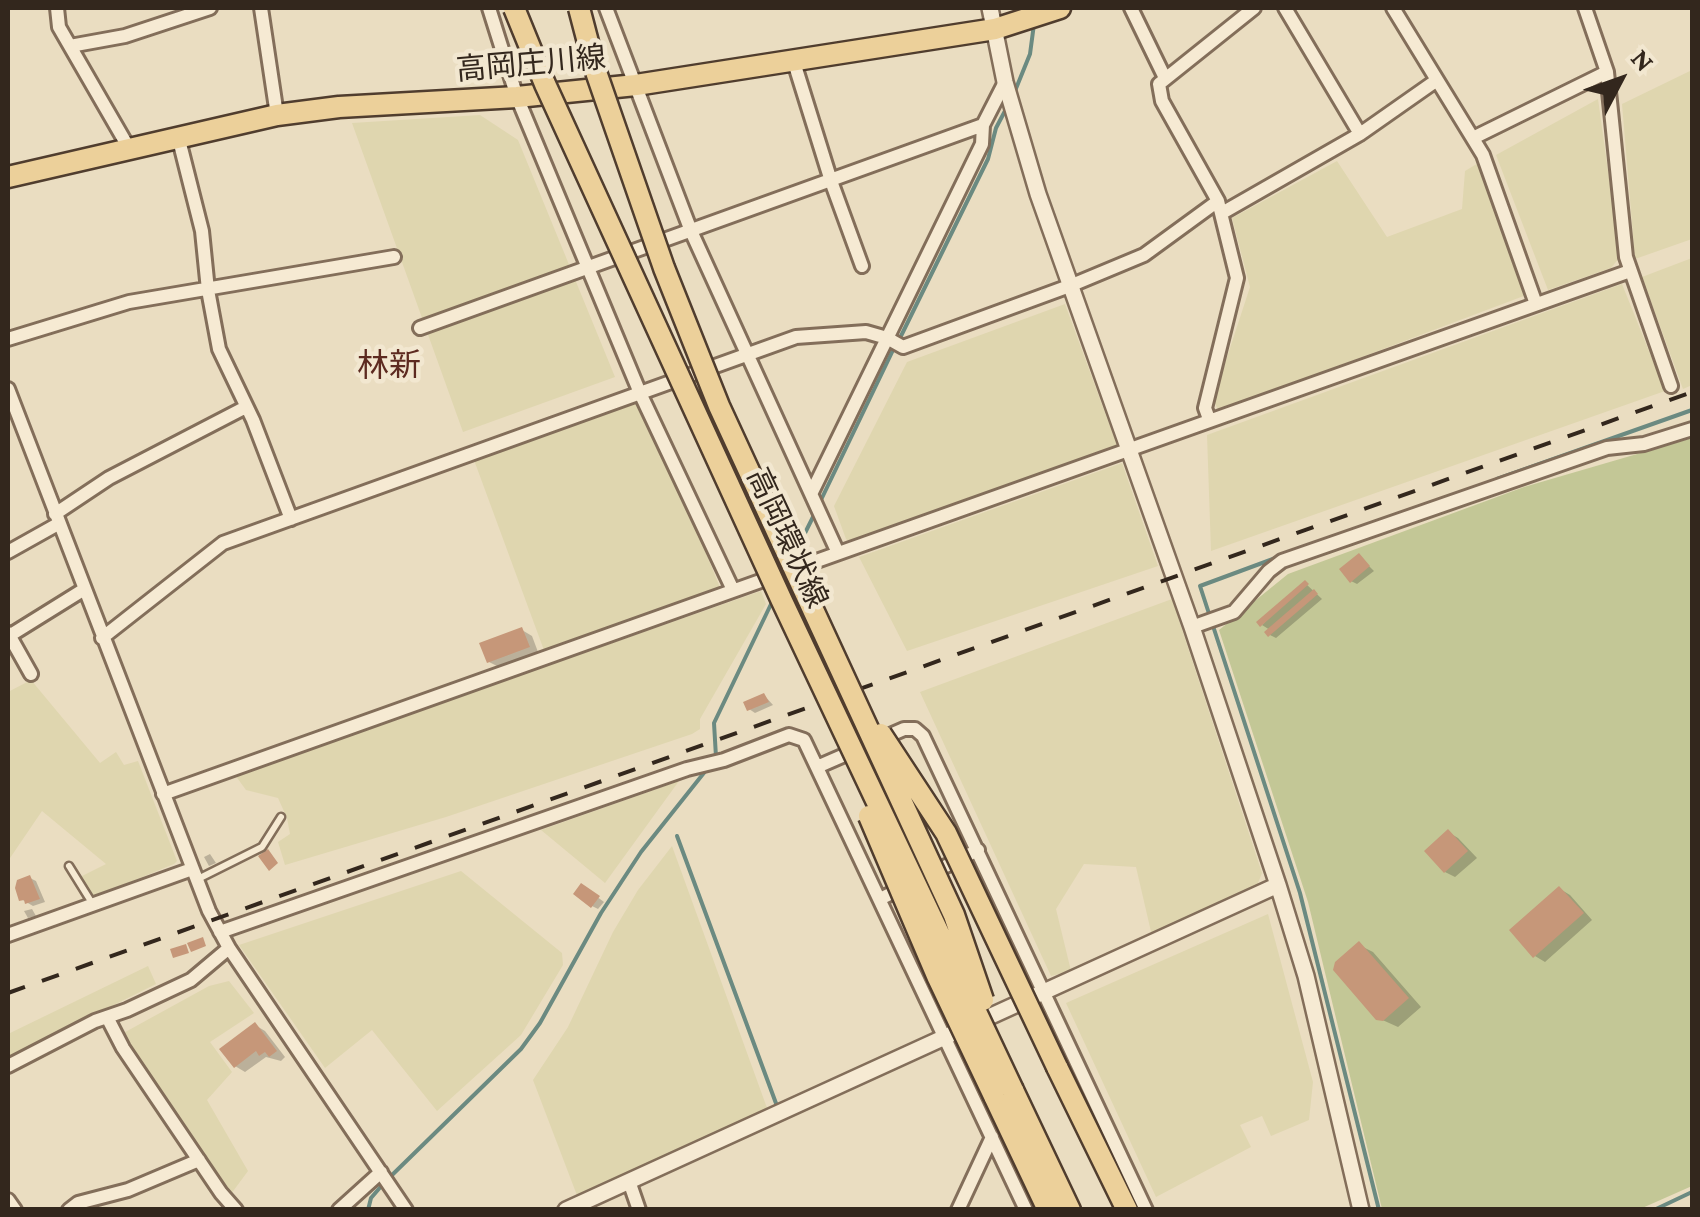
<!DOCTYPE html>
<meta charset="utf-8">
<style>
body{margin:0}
#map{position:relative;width:1700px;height:1217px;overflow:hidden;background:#eaddc1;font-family:"Crimson Pro",serif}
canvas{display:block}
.frame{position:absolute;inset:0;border:10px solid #33271d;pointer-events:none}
.north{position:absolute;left:1570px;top:30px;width:100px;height:100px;-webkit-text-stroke:8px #f2e7d0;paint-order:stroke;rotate:49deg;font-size:28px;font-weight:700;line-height:40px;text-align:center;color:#33271d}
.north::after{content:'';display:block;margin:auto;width:35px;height:45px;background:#33271d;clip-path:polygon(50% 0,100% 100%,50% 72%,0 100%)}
</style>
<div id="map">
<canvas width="1700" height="1217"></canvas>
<div class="frame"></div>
<div class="north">N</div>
</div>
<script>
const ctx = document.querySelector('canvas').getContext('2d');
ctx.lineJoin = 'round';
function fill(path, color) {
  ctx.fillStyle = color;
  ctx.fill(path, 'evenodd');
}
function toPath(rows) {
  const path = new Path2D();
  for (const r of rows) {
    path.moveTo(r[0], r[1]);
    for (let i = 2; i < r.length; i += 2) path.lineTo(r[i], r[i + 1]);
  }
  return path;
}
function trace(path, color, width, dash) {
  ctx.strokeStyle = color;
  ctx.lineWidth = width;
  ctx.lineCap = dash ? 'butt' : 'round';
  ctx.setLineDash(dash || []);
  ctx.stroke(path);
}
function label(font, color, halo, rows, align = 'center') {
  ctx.font = font + ' "Crimson Pro","Noto Sans JP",serif';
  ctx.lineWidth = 9;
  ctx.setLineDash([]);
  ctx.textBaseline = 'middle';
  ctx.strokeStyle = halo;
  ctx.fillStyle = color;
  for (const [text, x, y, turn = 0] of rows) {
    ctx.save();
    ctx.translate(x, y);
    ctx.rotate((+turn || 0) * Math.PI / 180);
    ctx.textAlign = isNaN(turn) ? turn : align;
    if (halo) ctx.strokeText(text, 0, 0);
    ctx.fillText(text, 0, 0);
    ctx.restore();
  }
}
const farmland = toPath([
 [1692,70,1692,239,1635,259,1622,104],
 [1598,99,1620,257,1611,268,1548,290,1496,155],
 [480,115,518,140,615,377,463,432,352,123],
 [1337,161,1387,237,1462,209,1465,171,1480,162,1529,294,1219,411,1213,400,1250,287,1232,218],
 [1692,258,1692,385,1683,389,1642,277],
 [1622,284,1665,391,1211,551,1207,435],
 [1065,304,1118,448,853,545,846,539,834,506,907,362],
 [644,400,721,590,545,653,474,460],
 [1122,463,1158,566,907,651,859,557],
 [761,591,766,604,700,719,700,729,692,734,446,817,285,865,278,842,290,834,287,818,278,798,246,790,235,775],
 [1172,599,1262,873,1256,888,1152,936,1136,867,1084,864,1056,909,1071,971,1051,976,920,692],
 [31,680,100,763,116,752,124,765,138,761,177,861,174,864,91,898,80,877,106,864,42,811,8,861,8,692],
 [679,781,605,883,541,830],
 [672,846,767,1108,578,1198,533,1080,568,1027,613,932,638,890],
 [461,871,562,953,563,965,521,1035,437,1111,372,1030,325,1068,239,945],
 [1268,914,1313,1082,1309,1120,1271,1136,1262,1116,1240,1125,1251,1147,1156,1197,1066,1003],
 [148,966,156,984,8,1058,8,1034],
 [229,981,254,1013,210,1042,232,1072,207,1100,248,1171,231,1194,130,1059,118,1036,209,986]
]);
const green = toPath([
 [1692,438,1692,1186,1640,1209,1382,1209,1308,902,1219,630,1288,574,1524,487]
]);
const shadow = toPath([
 [1359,556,1374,571,1357,584,1351,581],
 [1305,583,1322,599,1276,638,1270,635,1270,630,1262,625],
 [522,630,532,636,538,652,499,667,489,662],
 [764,695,773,705,755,713,749,709],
 [1448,832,1458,838,1477,858,1455,877,1445,872],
 [210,854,216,863,209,866,204,857],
 [30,878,36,881,45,902,33,906,21,899],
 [1560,889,1570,895,1592,920,1545,962,1535,956],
 [588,890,604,902,598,909,592,906],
 [32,909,36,916,28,918,24,911],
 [1359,945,1373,952,1421,1007,1398,1027,1378,1018],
 [255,1025,265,1031,285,1057,281,1061,266,1057,245,1072,235,1066]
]);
const stream = toPath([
 [1015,91,1030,54,1034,24],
 [899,340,988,159,996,128,1006,109],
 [1497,479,1692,410],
 [820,502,894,348],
 [796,551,814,515],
 [1281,556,1200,586,1300,893,1379,1210],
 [716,757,714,723,773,600],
 [677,836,777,1106],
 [390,1177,521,1049,540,1023,601,913,641,852,707,769],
 [368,1210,371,1198,383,1184],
 [1654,1210,1692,1192]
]);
const building = toPath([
 [1359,553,1370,566,1350,583,1339,569],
 [1305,580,1309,584,1260,627,1256,622],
 [1314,589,1318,594,1268,637,1264,632],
 [522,627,530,647,487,663,479,643],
 [764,693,769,702,747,711,743,702],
 [1448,829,1468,851,1444,873,1424,851],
 [268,849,278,863,269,871,258,856],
 [30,875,40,899,25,904,24,900,19,901,15,888,17,880],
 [581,883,600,896,591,908,573,894],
 [1559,886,1584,913,1533,958,1509,930],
 [203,937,206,946,191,952,187,943],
 [1359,941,1409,998,1383,1021,1376,1020,1333,970,1335,962],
 [186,944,189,953,173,958,170,949],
 [255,1022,277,1051,269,1057,265,1052,259,1056,256,1051,234,1068,219,1049]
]);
const service = toPath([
 [69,866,92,903],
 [198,879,262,847,281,817]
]);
const minor = toPath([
 [57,8,59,27,130,150],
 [261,8,277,115],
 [489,8,517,97,640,393,733,590],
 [606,8,691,231,838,553],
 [1131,8,1165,78],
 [1285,8,1360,134,1437,80],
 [1393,8,1483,155,1536,304],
 [1585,8,1607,72,1626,257,1671,386],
 [70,46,125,36,210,8],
 [793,59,831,181,862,266],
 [178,136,202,231,208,290,219,349,253,420,291,519],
 [1473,138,1607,72],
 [1222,213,1360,134],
 [420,328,983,125,1005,82],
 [8,339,129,302,394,257],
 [8,389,209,911,229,948,406,1210],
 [1209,419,1205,408,1237,278,1218,201,1162,101,1159,84,1254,8],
 [811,494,982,144,983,125],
 [55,514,109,478,246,407],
 [8,552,58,524],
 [1192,627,1234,612,1269,571,1282,561,1607,448,1644,444,1692,429],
 [8,633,31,674],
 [9,636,83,590],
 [102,638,223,543,796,337,866,332,887,338,903,347,1072,285,1144,255,1218,201],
 [817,767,904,729,915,729,923,736,1146,1210],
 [163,794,1630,271],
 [880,899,978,850],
 [220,932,687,769,724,760,789,735,804,740,1026,1210],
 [8,935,192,869],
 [107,1017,123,1048,221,1193,236,1210],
 [8,1066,95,1021,127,1010,191,980,229,948],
 [629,1181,639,1210],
 [8,1200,15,1210],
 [69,1210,78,1203,128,1190,199,1160],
 [339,1210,381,1172],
 [958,1210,992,1137]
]);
const tertiary = toPath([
 [990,8,1005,82,1038,194,1192,627,1278,885,1306,976,1361,1210],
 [566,1210,1278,885]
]);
const primary = toPath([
 [8,177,277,115,339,107,517,97,636,85,995,29,1060,8],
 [1057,1067,1127,1210],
 [1013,1090,1070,1210],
 [994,1096,1048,1210]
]);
const rail = toPath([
 [8,993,1692,392]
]);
const primaryBridge = toPath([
 [514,8,545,84,782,601,1013,1090],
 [579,8,595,69,664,268,719,406,954,915,983,1000],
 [881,734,946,833,1057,1067],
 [869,816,938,978,994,1096]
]);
const streetNames = [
 ["高岡庄川線",531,64,-5],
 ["高岡環状線",787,538,65]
];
const neighbourhoodNames = [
 ["林新",389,366]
];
fill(farmland, '#dfd6af');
fill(green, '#c3c796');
fill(shadow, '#0003');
trace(stream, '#6b8a81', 4);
fill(building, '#c69779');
trace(service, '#836e5a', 11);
trace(minor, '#836e5a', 18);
trace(tertiary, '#836e5a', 20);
trace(primary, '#503d2e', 25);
trace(service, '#f6ead3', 6);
trace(minor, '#f6ead3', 12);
trace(tertiary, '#f6ead3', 15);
trace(primary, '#ecd09a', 20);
trace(rail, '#33271d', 4, [18, 18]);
trace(primaryBridge, '#503d2e', 25, []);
trace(primaryBridge, '#ecd09a', 20);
label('30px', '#33271d', '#f2e7d0', streetNames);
label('32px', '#5d2a20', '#f2e7d0', neighbourhoodNames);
</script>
